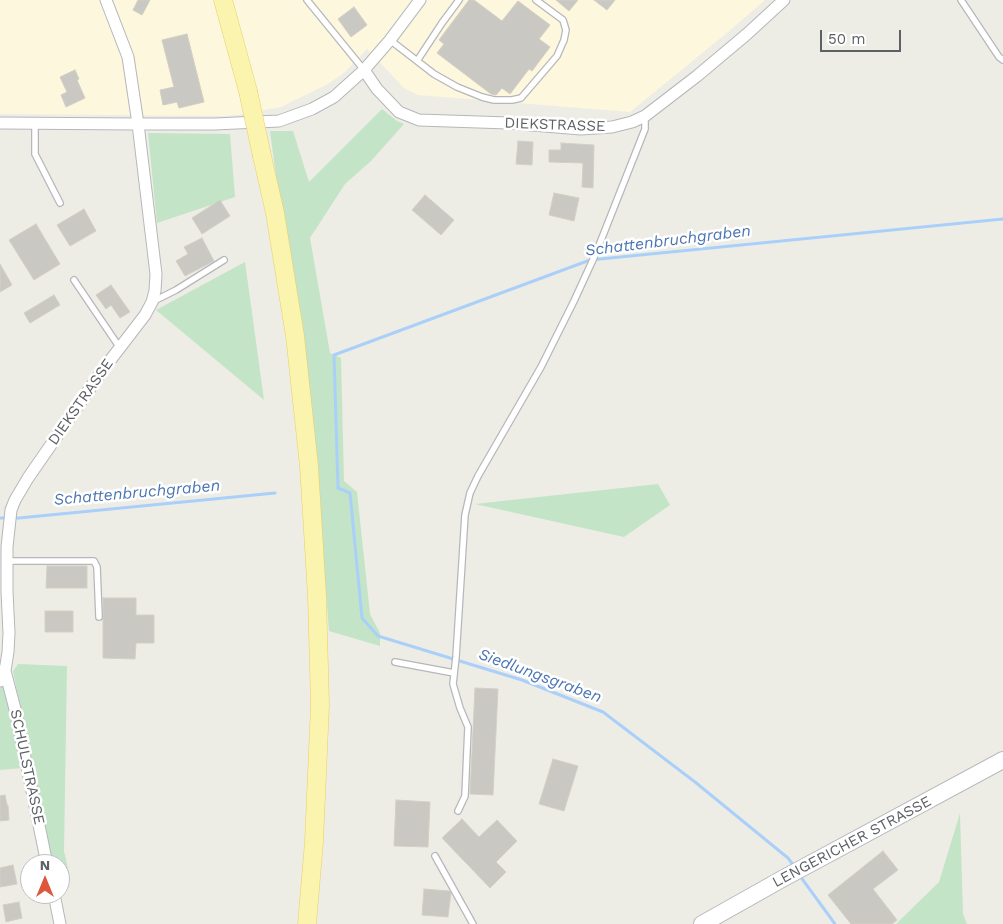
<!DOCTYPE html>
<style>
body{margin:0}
#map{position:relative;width:1003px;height:924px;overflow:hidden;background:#eeede5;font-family:"Work Sans",sans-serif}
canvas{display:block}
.north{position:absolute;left:20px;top:854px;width:50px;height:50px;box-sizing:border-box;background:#fff;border:1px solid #bebfc1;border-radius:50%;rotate:0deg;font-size:14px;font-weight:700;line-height:20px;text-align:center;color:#5d6065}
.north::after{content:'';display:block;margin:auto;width:18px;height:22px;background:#de563b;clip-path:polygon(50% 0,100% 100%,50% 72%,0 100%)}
.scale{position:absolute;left:820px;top:30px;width:81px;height:22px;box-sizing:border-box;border:2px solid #5d6065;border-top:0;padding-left:6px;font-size:15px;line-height:18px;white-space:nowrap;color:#5d6065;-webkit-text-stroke:4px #fff;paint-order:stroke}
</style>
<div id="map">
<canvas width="1003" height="924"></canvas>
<div class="north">N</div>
<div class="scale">50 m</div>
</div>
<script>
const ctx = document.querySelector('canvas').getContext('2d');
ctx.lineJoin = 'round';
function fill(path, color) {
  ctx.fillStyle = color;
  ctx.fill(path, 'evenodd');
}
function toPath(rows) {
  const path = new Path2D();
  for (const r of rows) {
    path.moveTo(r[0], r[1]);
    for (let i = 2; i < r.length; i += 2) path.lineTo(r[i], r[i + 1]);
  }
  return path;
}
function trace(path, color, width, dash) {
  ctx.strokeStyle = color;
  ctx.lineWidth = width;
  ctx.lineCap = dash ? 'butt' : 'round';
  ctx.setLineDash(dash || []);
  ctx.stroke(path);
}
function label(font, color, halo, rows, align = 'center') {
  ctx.font = font + ' "Work Sans",sans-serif';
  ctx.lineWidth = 5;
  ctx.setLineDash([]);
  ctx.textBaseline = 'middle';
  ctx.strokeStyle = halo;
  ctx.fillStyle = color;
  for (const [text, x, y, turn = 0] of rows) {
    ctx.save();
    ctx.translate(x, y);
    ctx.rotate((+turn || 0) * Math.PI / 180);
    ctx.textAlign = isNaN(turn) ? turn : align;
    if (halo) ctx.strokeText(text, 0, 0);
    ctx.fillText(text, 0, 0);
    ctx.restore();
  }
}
const commercial = toPath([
 [0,0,765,0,728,32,630,112,418,95,405,89,367,49,345,72,328,84,281,107,238,115,223,116,0,114]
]);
const green = toPath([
 [382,109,397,121,404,124,371,161,345,184,310,238,330,353,341,358,344,481,357,492,370,614,380,633,380,646,329,631,319,502,270,131,293,131,309,182],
 [148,133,230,134,235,197,157,223],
 [245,262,264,400,156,310],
 [658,484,670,505,624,537,475,504],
 [18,664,67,666,64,851,69,873,58,906,56,894,60,894,60,864,50,864,13,671],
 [4,681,23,768,0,770,0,688],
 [960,813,963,914,967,924,896,924,939,882]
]);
const stream = toPath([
 [0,518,19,518,275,493],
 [794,866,788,858,695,782,603,712,522,680,378,636,362,618,350,493,338,488,334,355,590,260,1003,219],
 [800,876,835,924]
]);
const building = toPath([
 [138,0,150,0,142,15,133,10,138,0],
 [469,0,474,0,502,21,518,1,550,25,539,39,550,47,532,71,529,69,510,94,502,88,496,95,491,94,437,53,444,44,439,40,469,0],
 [556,0,578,0,569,11,556,0],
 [594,0,615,0,607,10,594,0],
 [354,7,367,25,351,37,338,19,354,7],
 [187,34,204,102,179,108,177,102,163,105,160,90,174,87,162,40,187,34],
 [75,70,79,79,77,80,85,98,66,107,61,95,67,92,60,77,75,70],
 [518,141,533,142,532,165,516,164,518,141],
 [561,143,594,145,593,188,582,187,583,163,549,162,549,150,561,150,561,143],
 [554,193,579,198,574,221,549,215,554,193],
 [425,195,454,220,441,235,412,210,425,195],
 [220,200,230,216,202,234,192,218,220,200],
 [84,209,96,231,70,246,57,225,84,209],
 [36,224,60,264,34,280,9,240,36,224],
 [202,238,214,261,185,276,176,261,188,254,184,247,202,238],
 [0,264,12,285,0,292,0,264],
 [111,285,130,312,120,318,111,305,106,309,96,295,111,285],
 [54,295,60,305,30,323,24,313,54,295],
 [47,566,87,566,87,588,46,588,47,566],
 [103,598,136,598,136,615,154,615,154,643,136,643,135,659,103,658,103,598],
 [45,611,73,611,73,632,45,632,45,611],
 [475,688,498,689,493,795,470,794,475,688],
 [553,759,578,766,564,811,539,804,553,759],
 [5,795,7,805,8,805,9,820,0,821,0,796,5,795],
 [396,800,430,802,428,847,394,846,396,800],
 [462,819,479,837,497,820,517,841,496,862,506,872,490,888,442,838,462,819],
 [883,851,898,870,873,889,897,920,892,924,851,924,828,895,883,851],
 [13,865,17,884,0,887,0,868,13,865],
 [424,889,449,891,451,893,448,917,422,915,424,889],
 [19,902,22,918,6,922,3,905,19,902]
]);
const service = toPath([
 [307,0,364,70],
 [961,0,999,57,1003,60],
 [390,40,434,74,457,87,482,97,494,100,512,100,521,98,557,56,564,40,566,30,563,20,536,0],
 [417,61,442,23,459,0],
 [35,123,35,154,60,203],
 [74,280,120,348],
 [154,301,176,290,224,260],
 [7,561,94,561,97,567,99,617],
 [395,662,454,673],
 [458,811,465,796,468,727,460,708,453,684,456,657,465,515,470,493,478,476,541,367,574,301,596,253,645,129,645,116],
 [435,856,473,924]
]);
const minor = toPath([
 [364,70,377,89,399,112,419,120,508,123,581,129,612,127,632,122,645,116,697,76,747,34,784,0],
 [0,123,138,124,128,57,106,0],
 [2,671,5,671,15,709,47,864],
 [0,681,5,671,8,652,9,633,7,591,7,547,11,510,15,500,28,478,102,371,145,315,152,302,155,291,156,274,138,124,215,124,279,121,312,109,334,97,364,70,390,40,420,0],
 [54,894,60,924]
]);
const secondary = toPath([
 [702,924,782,879,1003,760]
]);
const primary = toPath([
 [223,0,248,91],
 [262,156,275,213,295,336,309,466,317,596,320,705,314,842,307,924]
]);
const primaryBridge = toPath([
 [248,91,262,156]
]);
const streetNames = [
 ["DIEKSTRASSE",555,125,2],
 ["DIEKSTRASSE",81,402,-55],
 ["SCHULSTRASSE",27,767,78],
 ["LENGERICHER STRASSE",852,842,-28]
];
const waterNames = [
 ["Schattenbruchgraben",668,241,-7],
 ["Schattenbruchgraben",137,493,-5],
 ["Siedlungsgraben",540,676,20]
];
fill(commercial, '#fcf7dd');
fill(green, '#c3e4c6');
trace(stream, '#aad0fa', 3);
fill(building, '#cac8c2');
trace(building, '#d3cfc4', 1);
trace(service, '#b6b7bb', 8);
trace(minor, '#b6b7bb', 13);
trace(secondary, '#b7b9be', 18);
trace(primary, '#e9ce64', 19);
trace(service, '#fff', 5.5);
trace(minor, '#fff', 11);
trace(secondary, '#fff', 16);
trace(primary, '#faf4af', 18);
trace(primaryBridge, '#e9ce64', 19, []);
trace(primaryBridge, '#faf4af', 18);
label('15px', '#5d6065', '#fff', streetNames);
label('italic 16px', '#4b75b3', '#fff', waterNames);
</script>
